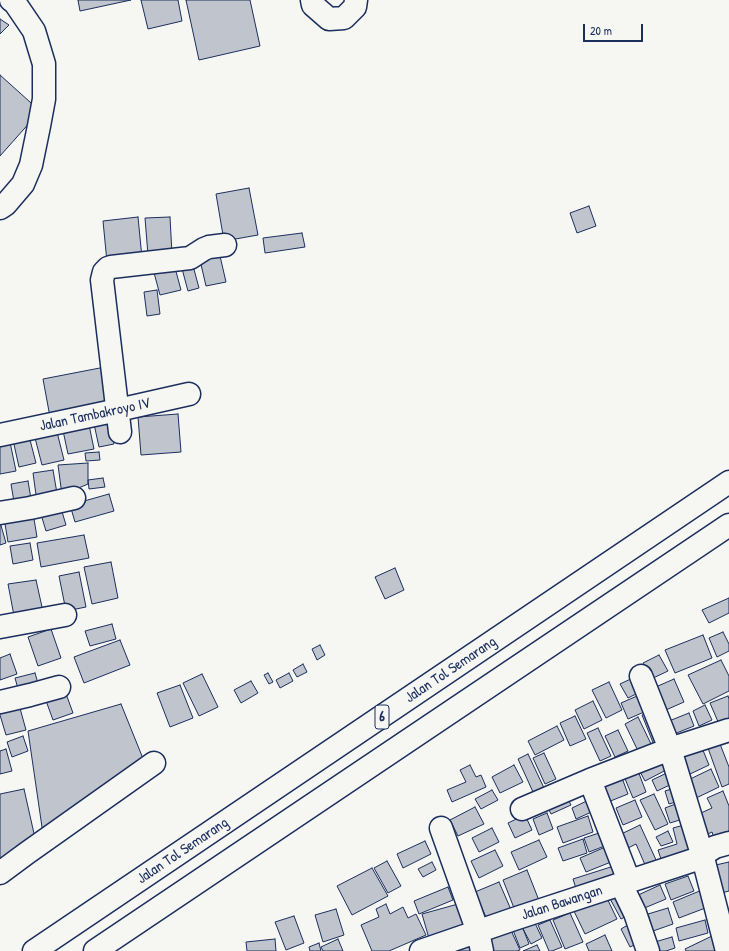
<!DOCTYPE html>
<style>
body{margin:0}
#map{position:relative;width:729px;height:951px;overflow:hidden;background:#f6f6f2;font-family:"Patrick Hand",sans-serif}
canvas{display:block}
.scale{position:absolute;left:583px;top:24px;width:60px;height:18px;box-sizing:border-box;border:2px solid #1b2f5e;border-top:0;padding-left:5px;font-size:12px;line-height:14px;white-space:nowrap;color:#1b2f5e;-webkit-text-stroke:3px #f6f6f2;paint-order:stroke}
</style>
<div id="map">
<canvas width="729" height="951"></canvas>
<div class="scale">20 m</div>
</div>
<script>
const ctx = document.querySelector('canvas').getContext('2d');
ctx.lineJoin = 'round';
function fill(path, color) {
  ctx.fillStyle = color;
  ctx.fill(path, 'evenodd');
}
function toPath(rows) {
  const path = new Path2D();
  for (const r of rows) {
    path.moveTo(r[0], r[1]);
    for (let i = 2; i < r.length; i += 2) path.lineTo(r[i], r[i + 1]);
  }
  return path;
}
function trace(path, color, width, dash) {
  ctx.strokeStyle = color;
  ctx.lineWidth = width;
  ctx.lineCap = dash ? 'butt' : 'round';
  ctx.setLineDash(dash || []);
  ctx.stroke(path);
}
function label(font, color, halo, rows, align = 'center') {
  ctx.font = font + ' "Patrick Hand",sans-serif';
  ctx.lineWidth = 3;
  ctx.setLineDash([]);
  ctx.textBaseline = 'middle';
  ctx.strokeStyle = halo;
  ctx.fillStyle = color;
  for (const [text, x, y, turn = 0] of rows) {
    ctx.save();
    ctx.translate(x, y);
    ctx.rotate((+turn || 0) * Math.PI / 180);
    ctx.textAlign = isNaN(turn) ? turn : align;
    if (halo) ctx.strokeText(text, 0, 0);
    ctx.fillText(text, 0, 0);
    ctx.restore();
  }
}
const building = toPath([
 [78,0,131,0,80,11,78,0],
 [141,0,178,0,182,21,148,29,141,0],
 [186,0,250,0,260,46,199,60,186,0],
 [0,19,9,25,0,34,0,19],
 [0,75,40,111,0,156,0,75],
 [249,188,258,235,224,241,216,194,249,188],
 [589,206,596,226,577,233,570,213,589,206],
 [138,217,142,258,107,262,103,221,138,217],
 [170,217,172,254,148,255,145,218,170,217],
 [302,233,305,247,265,253,263,238,302,233],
 [220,256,226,282,206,286,200,260,220,256],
 [192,262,199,288,188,291,181,265,192,262],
 [174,264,181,290,160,295,153,269,174,264],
 [157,290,160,314,147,316,144,292,157,290],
 [105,367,112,404,50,417,43,379,105,367],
 [178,414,181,452,141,455,138,417,178,414],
 [88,420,94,449,68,454,62,426,88,420],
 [110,421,114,444,99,447,94,424,110,421],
 [56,428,64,460,42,465,34,434,56,428],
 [29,436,36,463,19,467,13,440,29,436],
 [10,442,16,471,0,474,0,444,10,442],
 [99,452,100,460,86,461,85,453,99,452],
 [88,463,88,484,62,495,58,465,88,463],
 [53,470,58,499,37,502,33,473,53,470],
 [103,478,105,487,89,489,88,480,103,478],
 [28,481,32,505,15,508,11,484,28,481],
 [109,494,114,511,75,522,70,505,109,494],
 [60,505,66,525,46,531,40,511,60,505],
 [33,513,37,537,8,542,4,518,33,513],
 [0,522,6,543,0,545,0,522],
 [84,535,89,558,41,567,37,543,84,535],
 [30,543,33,560,13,564,10,546,30,543],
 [111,562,118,598,92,604,84,567,111,562],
 [395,568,404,590,385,599,375,577,395,568],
 [79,572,86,607,66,611,59,576,79,572],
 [36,580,44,616,15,621,8,584,36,580],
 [729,598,729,613,709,623,702,610,729,598],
 [112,624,116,639,90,646,85,631,112,624],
 [51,629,61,658,38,666,28,637,51,629],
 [723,632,729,644,729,651,717,657,709,638,723,632],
 [703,635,712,658,675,673,665,650,703,635],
 [120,640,130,665,84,683,74,657,120,640],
 [320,645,325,655,317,660,312,649,320,645],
 [10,654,17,674,0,680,0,658,10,654],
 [659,655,668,671,651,679,643,663,659,655],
 [721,660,729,676,729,691,703,704,688,675,721,660],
 [303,664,307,672,297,677,293,670,303,664],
 [35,673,40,690,20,696,15,678,35,673],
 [268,673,273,682,269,684,264,675,268,673],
 [289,673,293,681,280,688,276,680,289,673],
 [202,674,218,707,199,716,183,683,202,674],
 [637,676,644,690,628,698,620,684,637,676],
 [674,679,684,702,659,713,649,690,674,679],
 [251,681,258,693,241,703,234,690,251,681],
 [609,682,622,710,606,718,592,690,609,682],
 [180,685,193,718,170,727,157,693,180,685],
 [65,691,73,713,53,720,45,698,65,691],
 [644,693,651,709,628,719,621,703,644,693],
 [728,696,729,699,729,728,722,731,710,703,728,696],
 [18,701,26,730,6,735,0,715,0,706,18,701],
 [593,701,602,720,584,729,575,710,593,701],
 [121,704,144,761,43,834,28,731,121,704],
 [705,705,712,720,699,726,693,711,705,705],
 [653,711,666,745,656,750,642,715,653,711],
 [689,713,694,726,669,736,664,723,689,713],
 [575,716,586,739,570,746,560,723,575,716],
 [638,717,652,746,639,753,625,724,638,717],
 [557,726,564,740,535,755,528,741,557,726],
 [598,728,611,756,600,761,587,733,598,728],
 [618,730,628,751,615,757,605,736,618,730],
 [23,736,28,751,12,757,7,742,23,736],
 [700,743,709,765,688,775,678,752,700,743],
 [720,744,729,767,729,784,722,787,708,748,720,744],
 [6,749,12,771,0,774,0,751,6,749],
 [544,753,556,779,545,784,533,758,544,753],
 [660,753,668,769,645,781,637,766,660,753],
 [528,754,544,788,533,792,518,759,528,754],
 [635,763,646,792,633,798,621,769,635,763],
 [470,765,476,777,481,775,486,787,452,802,447,790,466,782,460,770,470,765],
 [514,765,523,782,500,793,492,777,514,765],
 [711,769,719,787,692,800,684,782,711,769],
 [619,770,628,794,608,802,599,778,619,770],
 [669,772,674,783,657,791,652,780,669,772],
 [678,787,682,800,669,804,665,791,678,787],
 [24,789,35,838,0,859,0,794,24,789],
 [492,790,498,800,481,809,475,799,492,790],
 [723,791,729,806,729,831,714,838,712,832,702,837,692,817,712,808,707,798,723,791],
 [654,794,668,824,655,830,640,800,654,794],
 [566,795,571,805,551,814,546,804,566,795],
 [593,798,598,809,576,819,572,808,593,798],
 [635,800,642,817,623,825,616,808,635,800],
 [681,802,686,818,670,823,665,808,681,802],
 [475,807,484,824,458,836,450,820,475,807],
 [547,813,553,829,539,835,533,819,547,813],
 [525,815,532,830,515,838,508,823,525,815],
 [588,816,593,832,563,843,557,827,588,816],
 [640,825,657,862,646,867,636,844,622,851,615,837,640,825],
 [684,825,697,852,662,862,658,850,677,844,673,828,684,825],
 [492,828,499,842,479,852,472,838,492,828],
 [605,831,610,844,589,852,584,838,605,831],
 [668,831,673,842,661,846,656,837,668,831],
 [583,839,587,853,563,861,558,848,583,839],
 [539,840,547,857,519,870,511,852,539,840],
 [425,841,431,854,403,868,397,854,425,841],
 [610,845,616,860,586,872,580,858,610,845],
 [495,850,503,866,479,878,471,861,495,850],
 [387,861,401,886,388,893,374,868,387,861],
 [432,862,436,870,423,877,418,869,432,862],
 [729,862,729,891,714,895,707,867,729,862],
 [617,865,622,881,578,895,573,879,617,865],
 [372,868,388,896,352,915,337,886,372,868],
 [527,870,540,903,516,913,503,880,527,870],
 [688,876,694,891,671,900,665,884,688,876],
 [499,882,512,912,488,922,475,892,499,882],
 [660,885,666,899,642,909,636,896,660,885],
 [448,887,453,900,419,914,414,901,448,887],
 [622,888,634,912,621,919,608,895,622,888],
 [702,890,708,907,679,918,673,902,702,890],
 [604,892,617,919,585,934,572,907,604,892],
 [386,904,390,914,403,907,408,918,416,914,426,935,389,951,372,951,361,925,379,917,376,909,386,904],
 [458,904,466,932,430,942,422,914,458,904],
 [668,908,673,924,653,931,648,914,668,908],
 [336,909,344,935,323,942,315,915,336,909],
 [570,913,583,942,565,949,553,920,570,913],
 [294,916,304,943,286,950,275,922,294,916],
 [550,920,562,947,552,951,549,951,538,925,550,920],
 [705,920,708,933,679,941,676,928,705,920],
 [534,921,542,938,531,944,522,927,534,921],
 [633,922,642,941,630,947,621,929,633,922],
 [509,926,520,950,517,951,489,951,483,938,509,926],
 [522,926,529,944,520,948,513,930,522,926],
 [605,935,612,951,589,951,586,944,605,935],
 [712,936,719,950,716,951,686,951,685,949,712,936],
 [672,937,675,948,666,951,650,951,648,944,672,937],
 [275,939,276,951,247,951,246,942,275,939],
 [338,939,343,951,323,951,321,947,338,939],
 [319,943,321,951,310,951,309,947,319,943],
 [468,943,471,951,443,951,468,943],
 [537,945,540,951,523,951,537,945]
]);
const minor = toPath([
 [312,0,313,5,329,19,344,18,355,7,356,0],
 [0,208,6,204,23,184,31,165,39,126,44,99,44,64,34,31,15,3,11,0],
 [120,432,102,280,104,272,108,268,111,267,190,258,204,249,209,247,225,245],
 [0,435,118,410,189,394],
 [0,513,30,508,74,498],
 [0,627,65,615],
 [641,676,670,749,702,854,727,951],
 [0,702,30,695,59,687],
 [590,780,629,881],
 [522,809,590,780,670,749,729,730],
 [441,828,478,932,482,951],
 [0,873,27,853,154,763],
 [621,884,635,913,648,951],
 [421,951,514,919,694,860,715,847,729,843]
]);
const highway = toPath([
 [34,951,729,482],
 [95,951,729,525]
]);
const shields = [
 [382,717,14]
];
const shieldNames = [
 ["6",382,717]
];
const streetNames = [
 ["Jalan Tambakroyo IV",95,415,-12],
 ["Jalan Tol Semarang",451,670,-34],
 ["Jalan Tol Semarang",183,851,-34],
 ["Jalan Bawangan",562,903,-18]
];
fill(building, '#c0c4cd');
trace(building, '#1b2f5e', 1);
trace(minor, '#1b2f5e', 25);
trace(highway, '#1b2f5e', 25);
trace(minor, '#f6f6f2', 22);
trace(highway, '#f6f6f2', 22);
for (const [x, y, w] of shields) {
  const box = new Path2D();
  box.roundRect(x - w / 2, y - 12, w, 24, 3);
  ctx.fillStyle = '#f6f6f2';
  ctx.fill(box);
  trace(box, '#1b2f5e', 1);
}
label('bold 14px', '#1b2f5e', null, shieldNames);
label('15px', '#1b2f5e', '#f6f6f2', streetNames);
</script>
